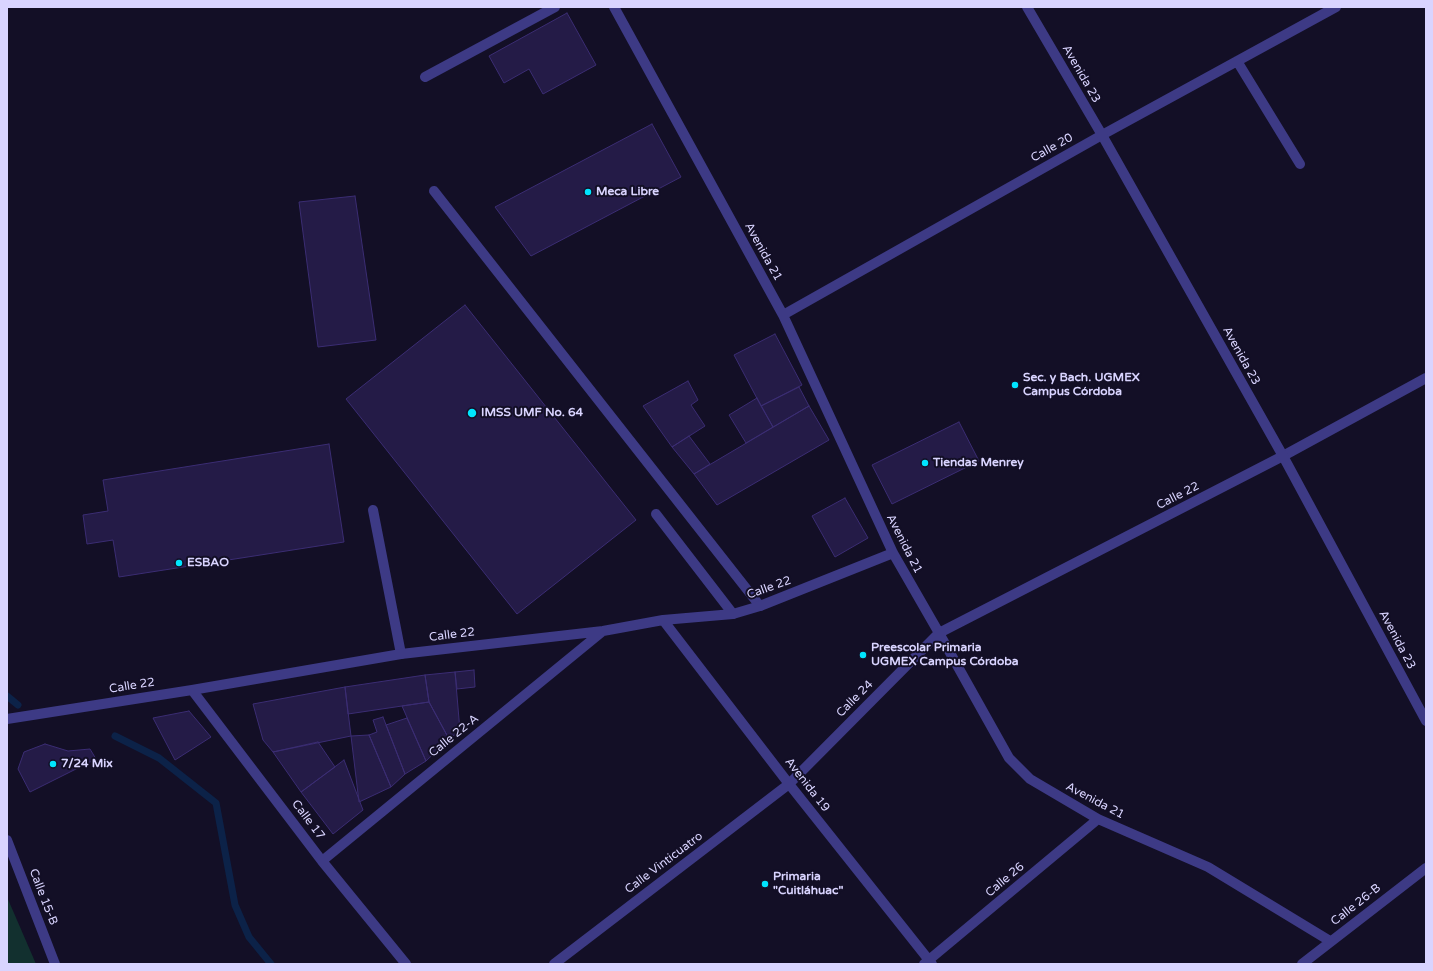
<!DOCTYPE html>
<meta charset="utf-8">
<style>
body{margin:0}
#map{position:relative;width:1433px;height:971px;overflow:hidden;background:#130f26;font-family:"Varela Round",sans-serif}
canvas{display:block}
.frame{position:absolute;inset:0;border:8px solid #d9d4ff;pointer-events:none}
</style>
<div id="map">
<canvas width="1433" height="971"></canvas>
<div class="frame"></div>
</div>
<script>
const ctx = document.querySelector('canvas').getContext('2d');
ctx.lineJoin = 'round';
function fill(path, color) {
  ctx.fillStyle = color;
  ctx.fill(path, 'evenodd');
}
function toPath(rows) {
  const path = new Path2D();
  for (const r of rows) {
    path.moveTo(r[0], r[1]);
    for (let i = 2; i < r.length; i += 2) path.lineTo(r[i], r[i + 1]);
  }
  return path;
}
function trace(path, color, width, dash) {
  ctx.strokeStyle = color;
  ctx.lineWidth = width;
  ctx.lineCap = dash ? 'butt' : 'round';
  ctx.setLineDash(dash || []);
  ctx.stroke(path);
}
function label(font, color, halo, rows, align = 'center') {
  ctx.font = font + ' "Varela Round",sans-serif';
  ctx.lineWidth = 4;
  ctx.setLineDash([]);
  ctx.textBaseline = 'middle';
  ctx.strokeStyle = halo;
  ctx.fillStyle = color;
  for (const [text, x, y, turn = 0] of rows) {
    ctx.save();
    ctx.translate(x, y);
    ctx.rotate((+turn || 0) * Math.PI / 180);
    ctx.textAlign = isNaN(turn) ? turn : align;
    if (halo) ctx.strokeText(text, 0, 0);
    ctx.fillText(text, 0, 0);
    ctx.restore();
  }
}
const green = toPath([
 [7,897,36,964,7,964]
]);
const stream = toPath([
 [7,696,18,705],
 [115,736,159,758,216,803,235,905,249,937,271,964]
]);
const building = toPath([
 [567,13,596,65,543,94,529,69,504,83,489,56,567,13],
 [652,124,681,177,531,256,495,207,652,124],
 [355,196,376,340,318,347,299,202,355,196],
 [465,305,636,520,517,614,346,399,465,305],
 [775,334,802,385,761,406,734,355,775,334],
 [688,381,698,400,691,405,705,426,672,447,643,406,688,381],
 [799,387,809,406,773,427,761,406,799,387],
 [757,398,773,427,746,443,729,415,757,398],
 [809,406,829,440,717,505,694,474,809,406],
 [959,422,979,461,892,504,872,465,959,422],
 [689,436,710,464,694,474,672,447,689,436],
 [329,444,344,542,119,577,113,540,87,544,83,515,108,511,103,480,329,444],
 [845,498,868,538,835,557,812,516,845,498],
 [474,670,475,687,457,689,455,672,474,670],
 [455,672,460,731,449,739,429,702,425,675,455,672],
 [425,675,429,702,348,714,345,687,425,675],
 [345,687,351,736,273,752,263,740,253,704,345,687],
 [429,702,449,739,426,761,402,706,429,702],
 [189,711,211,737,175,760,153,718,189,711],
 [383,717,405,774,391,787,369,735,377,732,373,720,383,717],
 [407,718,426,761,405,774,386,725,407,718],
 [369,735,391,787,359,802,351,736,369,735],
 [318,742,335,767,301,792,273,752,318,742],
 [45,744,68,751,90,749,96,759,30,792,18,769,24,752,45,744],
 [344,760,363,810,333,834,301,792,344,760]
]);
const service = toPath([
 [434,191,760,606],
 [373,510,401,654],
 [656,514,733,614]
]);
const minor = toPath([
 [614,7,783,315,893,553,939,633,1009,758,1030,779,1098,819,1208,867,1330,941],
 [1237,61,1300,164],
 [425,77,555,7],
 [783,315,1102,135,1336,7],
 [663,620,789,784,932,964],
 [192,690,322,861,406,964],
 [7,719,192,690,401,654,603,631,663,620,733,614,760,606,893,553],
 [7,840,55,964],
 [322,861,603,631],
 [554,964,789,784,939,633,1283,456,1426,378],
 [924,964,1098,819],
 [1302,964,1426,868]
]);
const tertiary = toPath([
 [1027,7,1102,135,1283,456,1426,721]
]);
const markers = [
 [588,192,4,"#00e5ff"],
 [1015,385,4,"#00e5ff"],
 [472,413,5,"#00e5ff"],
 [925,463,4,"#00e5ff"],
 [179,563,4,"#00e5ff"],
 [863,655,4,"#00e5ff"],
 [53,764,4,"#00e5ff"],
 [765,884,4,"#00e5ff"]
];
const streetNames = [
 ["Avenida 23",1081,74,60],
 ["Calle 20",1052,148,-29],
 ["Avenida 21",763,252,61],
 ["Avenida 23",1241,356,61],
 ["Calle 22",1178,496,-27],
 ["Avenida 21",904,544,63],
 ["Calle 22",769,588,-20],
 ["Calle 22",452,635,-7],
 ["Avenida 23",1397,640,62],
 ["Calle 22",132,686,-9],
 ["Calle 24",855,699,-45],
 ["Calle 22-A",454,736,-39],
 ["Avenida 19",807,785,52],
 ["Avenida 21",1095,801,28],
 ["Calle 17",308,820,53],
 ["Calle Vinticuatro",664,863,-37],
 ["Calle 26",1005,880,-40],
 ["Calle 15-B",43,897,69],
 ["Calle 26-B",1356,905,-38]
];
const poiNames = [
 ["Meca Libre",596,192],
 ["Sec. y Bach. UGMEX",1023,378],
 ["Campus Córdoba",1023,392],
 ["IMSS UMF No. 64",481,413],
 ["Tiendas Menrey",933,463],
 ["ESBAO",187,563],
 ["Preescolar Primaria",871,648],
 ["UGMEX Campus Córdoba",871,662],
 ["7/24 Mix",61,764],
 ["Primaria",773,877],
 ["\"Cuitláhuac\"",773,891]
];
fill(green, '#12302f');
trace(stream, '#0c2248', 7);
fill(building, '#241b47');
trace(building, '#3b2d73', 1);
trace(service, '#3d3a85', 10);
trace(minor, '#3d3a85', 10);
trace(tertiary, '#3d3a85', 10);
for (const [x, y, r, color] of markers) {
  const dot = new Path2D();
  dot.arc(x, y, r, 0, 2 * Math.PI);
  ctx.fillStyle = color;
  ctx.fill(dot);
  trace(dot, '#130f26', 1.5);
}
label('12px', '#d9d4ff', '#130f26', streetNames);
label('bold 12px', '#d9d4ff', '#130f26', poiNames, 'left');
</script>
